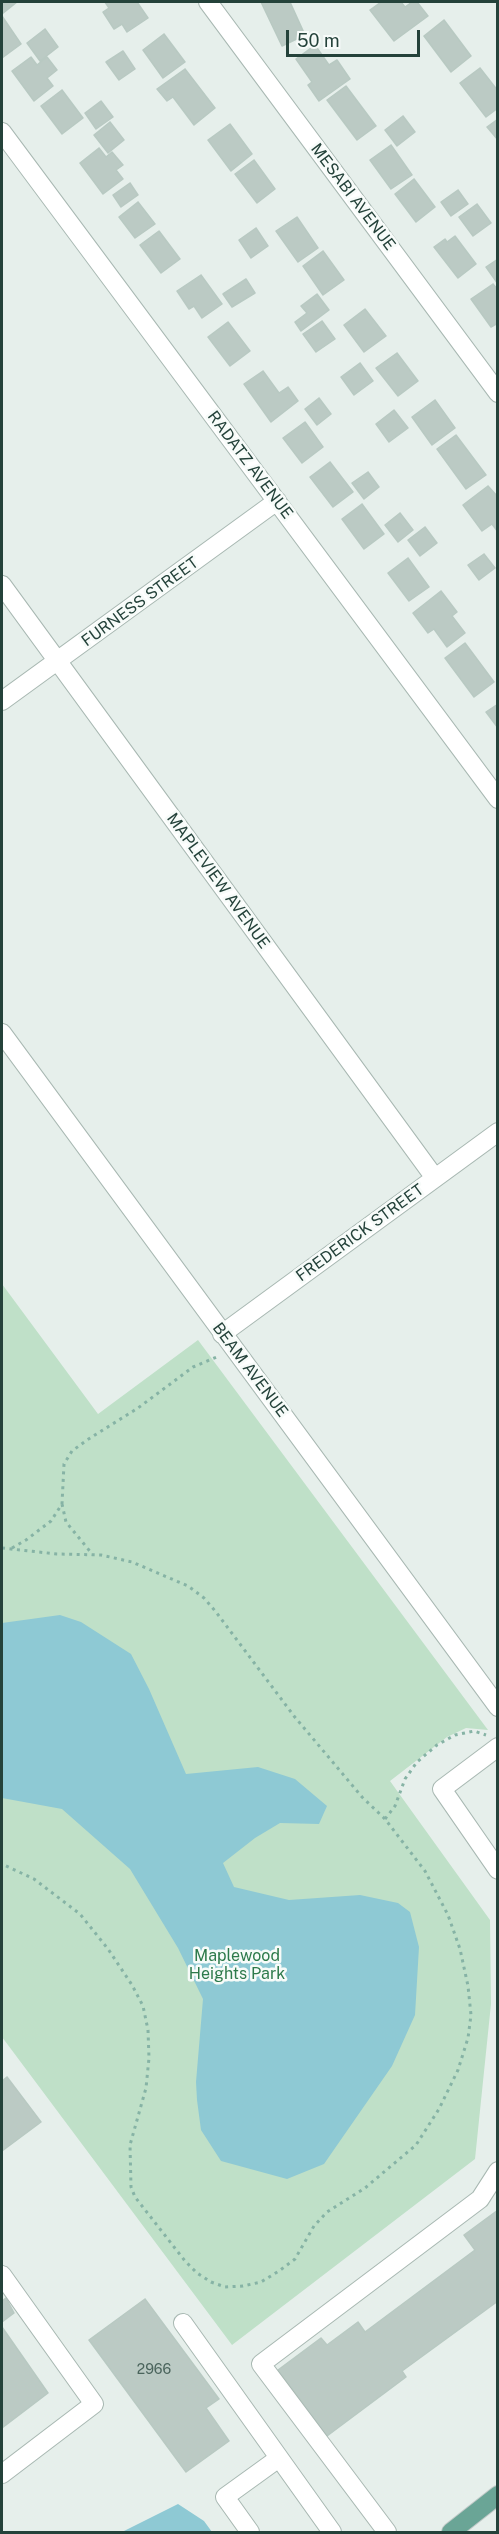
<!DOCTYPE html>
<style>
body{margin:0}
#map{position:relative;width:499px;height:2534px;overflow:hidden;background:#e6efeb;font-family:"Public Sans",sans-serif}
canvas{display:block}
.frame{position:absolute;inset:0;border:3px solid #24423a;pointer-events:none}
.scale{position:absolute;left:286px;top:30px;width:134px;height:27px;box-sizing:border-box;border:3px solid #24423a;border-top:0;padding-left:8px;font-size:18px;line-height:21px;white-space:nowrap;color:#24423a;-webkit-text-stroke:4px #f7fbf9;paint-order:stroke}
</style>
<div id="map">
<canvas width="499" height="2534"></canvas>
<div class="frame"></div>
<div class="scale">50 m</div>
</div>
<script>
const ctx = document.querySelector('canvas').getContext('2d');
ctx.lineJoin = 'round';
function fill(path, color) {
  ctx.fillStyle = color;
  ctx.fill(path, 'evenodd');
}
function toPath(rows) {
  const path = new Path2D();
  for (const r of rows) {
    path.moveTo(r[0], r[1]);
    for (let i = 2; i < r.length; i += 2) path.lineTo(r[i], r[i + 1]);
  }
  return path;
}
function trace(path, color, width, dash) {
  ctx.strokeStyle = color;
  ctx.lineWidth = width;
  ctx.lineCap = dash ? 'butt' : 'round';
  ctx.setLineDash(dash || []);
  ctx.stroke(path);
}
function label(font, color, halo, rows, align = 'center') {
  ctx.font = font + ' "Public Sans",sans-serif';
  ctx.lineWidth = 5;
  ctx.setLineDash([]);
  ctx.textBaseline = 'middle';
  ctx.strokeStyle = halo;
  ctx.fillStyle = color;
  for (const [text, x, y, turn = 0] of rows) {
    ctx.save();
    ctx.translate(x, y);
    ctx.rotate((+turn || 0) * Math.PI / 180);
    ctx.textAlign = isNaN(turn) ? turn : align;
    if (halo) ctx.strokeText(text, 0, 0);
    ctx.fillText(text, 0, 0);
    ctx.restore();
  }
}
const green = toPath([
 [2,1284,98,1414,198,1340,488,1730,466,1728,447,1737,390,1781,490,1920,491,2004,475,2159,232,2345,2,2037]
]);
const water = toPath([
 [60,1615,81,1622,131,1654,149,1689,186,1774,258,1767,295,1779,327,1806,319,1824,280,1823,255,1838,223,1863,234,1887,289,1900,360,1895,398,1903,410,1912,419,1947,415,2015,392,2066,324,2164,287,2179,221,2161,201,2130,197,2100,196,2082,203,1999,178,1948,130,1869,62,1809,2,1798,2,1623],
 [178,2504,204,2521,212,2532,122,2532]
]);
const building = toPath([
 [2,2,17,2,2,14,2,2],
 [105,2,137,2,148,18,127,32,122,24,114,29,103,12,109,8,105,2],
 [261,2,290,2,305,35,282,46,261,2],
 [381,2,401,2,405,7,412,2,417,2,428,16,394,41,370,10,381,2],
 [2,16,21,44,2,58,2,16],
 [444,20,471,56,451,72,424,36,444,20],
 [45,29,58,47,40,61,27,43,45,29],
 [164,34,185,62,163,78,143,50,164,34],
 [315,45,329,65,337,60,350,79,319,101,308,85,312,82,296,59,315,45],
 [123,51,135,69,119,80,106,62,123,51],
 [31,57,37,65,47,57,57,70,47,78,53,86,34,101,12,71,31,57],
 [480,68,498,91,498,108,486,117,460,83,480,68],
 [185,69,215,108,194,125,173,97,167,101,157,89,185,69],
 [346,86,376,126,357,140,327,100,346,86],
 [62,90,83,118,62,134,41,106,62,90],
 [101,101,113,117,96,129,85,113,101,101],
 [403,116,415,132,397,146,385,130,403,116],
 [498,119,498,140,487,127,498,119],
 [110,122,124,140,108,153,94,135,110,122],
 [230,124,252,154,231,171,208,140,230,124],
 [391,145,412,175,391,189,370,160,391,145],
 [99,148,106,157,112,152,123,165,116,170,123,179,103,194,80,163,99,148],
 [254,160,275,189,257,203,235,174,254,160],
 [414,179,435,207,416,222,395,194,414,179],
 [130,183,138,195,121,207,113,195,130,183],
 [458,190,468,204,451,216,441,202,458,190],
 [138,202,155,224,135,238,119,217,138,202],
 [477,204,491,223,473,236,459,217,477,204],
 [297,217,318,248,298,262,276,231,297,217],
 [256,228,268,246,251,258,239,240,256,228],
 [159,231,180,259,161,273,140,245,159,231],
 [455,236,476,264,458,278,434,247,445,239,447,242,455,236],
 [323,251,344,280,323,295,303,266,323,251],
 [498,259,498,284,486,267,498,259],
 [201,275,222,304,202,318,194,306,189,309,177,291,201,275],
 [246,279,255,293,232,307,223,294,246,279],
 [493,284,498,290,498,323,491,327,471,299,493,284],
 [317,294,329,310,301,331,295,322,307,313,301,306,317,294],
 [365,309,386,336,364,352,344,325,365,309],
 [322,321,335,339,316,352,303,334,322,321],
 [228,322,250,351,230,366,208,337,228,322],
 [397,353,418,381,398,396,376,368,397,353],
 [360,363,373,381,354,395,341,377,360,363],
 [263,371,279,393,288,387,298,401,271,422,244,384,263,371],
 [319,398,331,414,317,425,305,409,319,398],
 [435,400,455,428,432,445,412,417,435,400],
 [394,410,408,428,389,442,376,424,394,410],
 [305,422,323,447,302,463,283,438,305,422],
 [456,435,486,475,466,489,437,449,456,435],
 [330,462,353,492,333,507,310,477,330,462],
 [368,472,379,487,364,499,352,483,368,472],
 [488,486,498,497,498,532,492,524,482,531,463,505,488,486],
 [362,504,384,534,364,549,342,519,362,504],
 [400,513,413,530,398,542,385,525,400,513],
 [425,527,437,543,420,556,408,540,425,527],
 [484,554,495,568,479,580,468,565,484,554],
 [408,558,429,587,409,601,388,573,408,558],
 [441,591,457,612,452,616,465,633,447,647,434,629,428,633,413,613,441,591],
 [465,643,494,682,474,697,445,658,465,643],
 [498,704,498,728,486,712,498,704],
 [7,2077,41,2122,2,2151,2,2081,7,2077],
 [498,2210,498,2301,402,2371,406,2377,327,2436,278,2370,321,2338,327,2345,358,2322,365,2332,475,2250,464,2235,498,2210],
 [6,2298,14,2313,2,2322,2,2301,6,2298],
 [145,2299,219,2399,206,2408,229,2441,186,2472,89,2340,145,2299],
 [2,2327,48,2393,2,2428,2,2327]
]);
const path = toPath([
 [62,1504,66,1522,93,1555],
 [2,1548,57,1554,101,1555,132,1562,188,1586,204,1598,216,1612,294,1716,362,1797,385,1819,425,1871,448,1915,460,1949,468,1986,471,2015,468,2038,458,2070,439,2109,416,2145,365,2188,327,2212,314,2226,295,2259,279,2271,261,2282,243,2286,225,2287,211,2282,197,2273,185,2261,135,2197,131,2187,130,2145,146,2088,149,2058,148,2030,143,2006,132,1985,108,1949,80,1914,34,1879,2,1864],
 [12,1548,26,1540,51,1521,62,1504,64,1464,72,1451,87,1440,138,1408,193,1367,219,1356],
 [385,1819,395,1806,405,1779,417,1762,437,1745,455,1735,474,1731,486,1735]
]);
const minor = toPath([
 [208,2,498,393],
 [2,132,498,799],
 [2,585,435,1178],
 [2,701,277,501],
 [2,1033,498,1707],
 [222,1334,498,1132],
 [498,1747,442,1789,498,1870],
 [2,2275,94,2404,2,2474],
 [183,2323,332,2532],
 [250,2532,225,2497,279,2458],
 [387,2532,261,2364,480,2199,498,2171]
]);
const major = toPath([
 [451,2532,498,2495]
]);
const numberNames = [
 ["2966",154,2370]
];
const streetNames = [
 ["MESABI AVENUE",353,197,53],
 ["RADATZ AVENUE",250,465,53],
 ["FURNESS STREET",140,602,-36],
 ["MAPLEVIEW AVENUE",218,881,54],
 ["FREDERICK STREET",360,1233,-36],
 ["BEAM AVENUE",250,1370,53]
];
const parkNames = [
 ["Maplewood",237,1956],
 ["Heights Park",237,1974]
];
fill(green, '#bfe0c8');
fill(water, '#8ec9d4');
fill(building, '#bbcac4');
trace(building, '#b8c9c2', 1.5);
trace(minor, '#a8b8b2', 20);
trace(major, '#c2cac8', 20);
trace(path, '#86b3a5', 3, [3, 4.5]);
trace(minor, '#fff', 18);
trace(major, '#6aa596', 18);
label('14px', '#4a645c', null, numberNames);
label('16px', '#24423a', '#f7fbf9', streetNames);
label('16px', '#2d7a4b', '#f7fbf9', parkNames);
</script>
